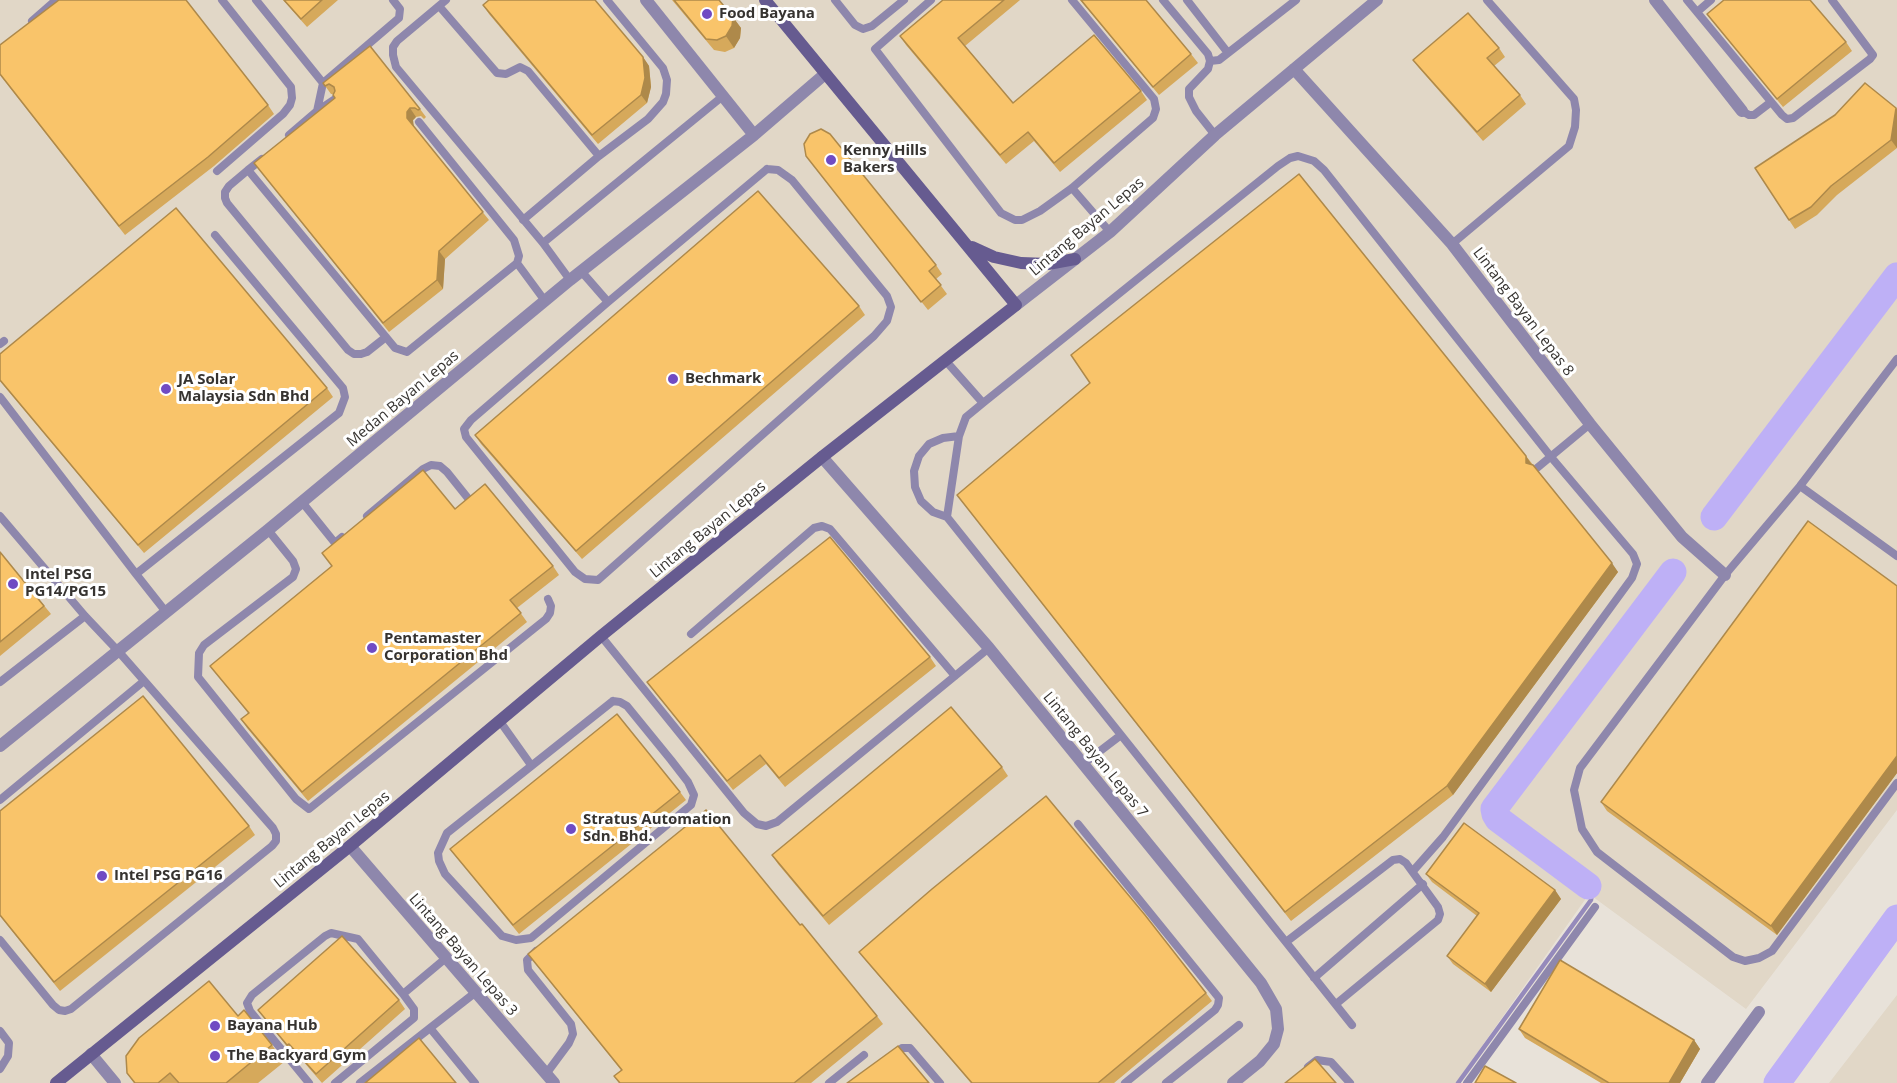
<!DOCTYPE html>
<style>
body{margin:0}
canvas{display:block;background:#e8e2d9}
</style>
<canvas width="1897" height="1083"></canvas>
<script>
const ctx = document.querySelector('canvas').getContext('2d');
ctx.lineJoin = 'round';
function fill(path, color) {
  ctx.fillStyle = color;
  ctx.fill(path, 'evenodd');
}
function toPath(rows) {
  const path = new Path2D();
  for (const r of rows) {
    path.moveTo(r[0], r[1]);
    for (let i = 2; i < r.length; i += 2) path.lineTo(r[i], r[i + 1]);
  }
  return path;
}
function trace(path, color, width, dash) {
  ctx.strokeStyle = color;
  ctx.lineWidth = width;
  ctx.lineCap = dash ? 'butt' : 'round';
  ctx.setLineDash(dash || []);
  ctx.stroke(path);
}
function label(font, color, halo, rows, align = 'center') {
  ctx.font = font + ' "Open Sans",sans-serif';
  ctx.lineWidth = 6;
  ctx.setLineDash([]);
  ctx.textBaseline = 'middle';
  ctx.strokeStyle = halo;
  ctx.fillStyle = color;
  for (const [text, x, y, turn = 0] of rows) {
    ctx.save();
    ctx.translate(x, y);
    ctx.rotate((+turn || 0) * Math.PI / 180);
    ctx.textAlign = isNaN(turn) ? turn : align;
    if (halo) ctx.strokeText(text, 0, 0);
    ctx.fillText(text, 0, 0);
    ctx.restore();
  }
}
const built = toPath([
 [0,0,1897,0,1897,810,1746,1009,1589,894,1456,1083,0,1083],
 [1897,995,1897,1083,1829,1083]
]);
const stream = toPath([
 [1458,1083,1591,900,1592,892,1588,886]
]);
const river = toPath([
 [1714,517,1897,276],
 [1588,886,1498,819,1495,814,1494,809,1673,572],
 [1777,1083,1897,918]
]);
const lane = toPath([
 [256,0,323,83,317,111],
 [446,0,397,41,393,47,393,55,396,67,543,243,570,280],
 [835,0,855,25,863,29,872,26,904,0],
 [931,0,875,49,1001,213,1015,220,1022,220,1040,211,1072,188,1153,118,1156,109,1154,99,1072,0],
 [1163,0,1208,54,1210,61,1208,69,1189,89,1189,97,1196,111,1215,135],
 [1187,0,1228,53],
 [1687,0,1782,115,1787,119,1793,118,1870,59,1873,55,1832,0],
 [439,6,497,73,506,74,520,67,528,71,599,156],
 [1697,12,1711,0],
 [32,21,56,0],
 [1210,61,1219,60,1296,0],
 [323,83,399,18,400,9,393,0],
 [1742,111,1749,115,1754,115,1771,102],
 [289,135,317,111,335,99],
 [262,159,248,170,395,348,407,352,517,263,519,256,514,240,419,122],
 [767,169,778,170,792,180,887,296,891,307,887,321,874,336,598,580,585,579,575,572,466,437,464,429,471,420,608,302,767,169],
 [248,170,229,186,225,192,225,198,227,203,348,350,354,354,361,354,367,352,386,337],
 [217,171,283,114,290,105,292,98,291,87,222,0],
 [1072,188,1110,232],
 [523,220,599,156,648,119,663,102,666,94,667,80,663,68,607,0],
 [543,243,723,96],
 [1452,244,1569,146,1575,127,1576,110,1574,99,1487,0],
 [517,263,545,301],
 [581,271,608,302],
 [0,344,4,341],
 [1897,359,1800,486,1725,575,1580,768,1574,790,1582,829,1597,852,1733,957,1745,961,1759,958,1772,951,1897,783],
 [945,360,983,403,966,417,959,436,947,517,1121,735],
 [0,397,136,574],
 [983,403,1278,166,1290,158,1298,156,1314,161,1324,170,1551,457,1633,554,1637,564,1632,578,1443,837,1413,871],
 [1537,468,1590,424],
 [1800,486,1897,556],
 [302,502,335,543,342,537],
 [0,516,85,616,119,652,273,828,276,834,276,841,272,846,71,1009,65,1011,59,1010,53,1005,0,940],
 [367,516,423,469,431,465,440,466,447,472,471,502],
 [947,517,933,512,921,501,915,487,914,471,919,456,929,444,943,438,959,436],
 [268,530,293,561,296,569,293,577,204,645,199,653,198,677,296,799,309,809,546,619,550,613,551,606,548,599],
 [166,612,136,574,339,413,345,397,343,388,215,235],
 [691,634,814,528,822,526,830,529,955,676],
 [601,636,744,813,757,824,766,826,777,822,989,648],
 [0,682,85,616],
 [613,701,620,702,627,706,671,760,688,782,694,795,691,805,531,938,516,940,502,936,445,874,439,861,438,853,447,833,613,701],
 [499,720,531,765],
 [1083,764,1121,735,1352,1025],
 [0,800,144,681],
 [1078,824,1219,998,1218,1005,1215,1010,1125,1083],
 [1286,942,1393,860,1400,859,1406,863,1438,907,1440,914,1438,920,1336,1004],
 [536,951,527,960,528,970,571,1024,573,1034,569,1043,546,1074],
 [1314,978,1423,884],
 [430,1028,475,1083],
 [0,1031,9,1043,8,1056,0,1069],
 [894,1055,902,1048,910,1048,940,1083],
 [1308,1067,1317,1060,1331,1062,1350,1083],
 [309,1083,250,1011,247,1003,252,995,325,936,331,933,358,939,403,994,446,958],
 [335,1083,414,1018,414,1009,403,994],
 [360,1083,476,992],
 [829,1083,864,1055],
 [1166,1083,1239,1025],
 [1467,1083,1595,907]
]);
const street = toPath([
 [646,0,754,135],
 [1655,0,1742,111],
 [1294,69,1452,244,1590,424,1682,537,1725,575],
 [1016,305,1110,232,1215,135,1377,0],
 [822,457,989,648,1261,983,1276,1009,1278,1029,1274,1044,1260,1061,1233,1083],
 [0,746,268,530,570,280,754,135,825,74],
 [350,846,554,1083],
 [91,1054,115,1083],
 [1707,1083,1759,1012]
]);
const secondary = toPath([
 [972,247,994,257,1021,263,1048,264,1075,259],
 [56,1083,350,846,601,636,822,457,1016,305,765,0]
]);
const wall = toPath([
 [283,0,338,0,307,27],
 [672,0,719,0,741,28,740,38,734,48,725,52,714,50],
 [943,0,1020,0,965,46,1013,103,1141,91,1147,100,1060,172,1034,141,1006,164,906,45,900,36],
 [1080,0,1146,0,1191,54,1198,63,1159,95],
 [483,5,643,57,649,66,651,87,647,103,598,144,489,14],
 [1707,14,1846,42,1852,51,1783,107,1713,22],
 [0,45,268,105,274,114,214,166,125,235,0,75],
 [1499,48,1505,57,1494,66,1520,95,1526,104,1483,141,1419,68,1413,60],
 [323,83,420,109,426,117,424,119,421,116,416,117,413,120,413,126,489,220,445,259,443,289,389,332,254,163,335,98,333,94,331,94],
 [1865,83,1897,109,1897,148,1837,195,1817,215,1795,229,1789,220,1835,115],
 [806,156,936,265,942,274,936,279,947,294,928,310],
 [859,306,865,315,582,559,481,444,475,435],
 [0,354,327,388,333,397,144,553,0,381],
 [1526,456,1618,572,1453,795,1291,921,957,495],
 [455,509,553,566,559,575,517,608,527,622,308,801,247,728,241,719,248,713,210,666,332,566,322,553],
 [0,552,51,614,0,656],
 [1897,586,1897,773,1777,935,1607,811,1601,802],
 [930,657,936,666,785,787,766,764,733,790,647,682],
 [1002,767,1008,776,829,925,778,864,772,855],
 [680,792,686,800,519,934,450,849],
 [0,811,249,826,255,835,60,991,0,916],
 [1426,874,1555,890,1561,899,1491,992,1453,964,1447,956,1477,916,1432,882],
 [800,925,877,1016,883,1024,811,1083,619,1083,614,1076,621,1070,528,954],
 [859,952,1206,993,1212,1001,1114,1083,971,1083,866,961],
 [399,1000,405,1009,322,1083,295,1052,293,1054,258,1010],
 [238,1016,272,1045,284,1062,258,1083,134,1083,127,1073],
 [1519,1029,1694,1040,1700,1049,1680,1083,1601,1083,1525,1038]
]);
const shadedWall = toPath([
 [733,17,741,28,740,38,734,48,726,36],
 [643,57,649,66,651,87,647,103,641,95],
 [410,108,416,117,413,120,414,127,407,118,407,112],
 [1896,108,1897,109,1897,148,1891,140],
 [439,251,445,259,443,289,437,280],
 [1526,456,1532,465,1526,463],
 [1612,563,1618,572,1453,795,1447,786],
 [1897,756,1897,773,1777,935,1771,926],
 [1555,890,1561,899,1491,992,1485,984],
 [1694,1040,1700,1049,1680,1083,1669,1083]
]);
const building = toPath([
 [59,0,186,0,268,105,208,157,119,226,0,74,0,45,59,0],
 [284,0,322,0,301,19,284,0],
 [489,0,595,0,643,57,645,78,641,95,592,135,483,5,489,0],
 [674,0,719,0,733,17,732,26,726,36,717,40,706,39,674,0],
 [943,0,1004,0,958,38,1013,103,1094,35,1141,91,1054,163,1028,132,1000,155,900,36,943,0],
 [1081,0,1146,0,1191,54,1153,87,1081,0],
 [1724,0,1810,0,1846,42,1777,99,1707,14,1724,0],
 [1468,13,1499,48,1487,58,1520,95,1477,132,1413,60,1468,13],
 [370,46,420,109,418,110,415,108,410,108,407,112,407,118,483,212,439,251,437,280,383,323,254,163,335,98,333,95,335,91,334,87,329,84,325,86,323,83,370,46],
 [1865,83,1896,108,1891,140,1831,186,1811,207,1789,220,1755,168,1835,115,1865,83],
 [821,129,830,134,936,265,929,271,941,285,921,302,806,156,804,144,810,134,821,129],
 [1299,174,1526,456,1526,463,1533,465,1612,563,1447,786,1285,912,957,495,1090,383,1071,355,1299,174],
 [758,191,859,306,576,551,475,435,758,191],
 [176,208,327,388,138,545,0,380,0,354,176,208],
 [423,470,455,509,485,484,553,566,510,600,521,613,302,792,241,719,249,713,210,666,332,566,322,553,423,470],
 [1808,521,1897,586,1897,756,1771,926,1601,802,1808,521],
 [830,537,930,657,779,778,760,755,727,781,647,682,830,537],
 [0,552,44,606,0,642,0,552],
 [143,696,249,826,54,982,0,915,0,811,143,696],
 [951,707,1002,767,823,916,772,855,951,707],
 [617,714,680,792,513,925,450,849,617,714],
 [1046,796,1145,915,1206,993,1098,1083,972,1083,859,952,932,889,1046,796],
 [706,810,800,925,802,924,877,1016,794,1083,620,1083,614,1076,622,1070,528,954,706,810],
 [1464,823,1555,890,1485,984,1447,956,1479,913,1426,874,1464,823],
 [342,936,399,1000,316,1074,289,1044,287,1045,258,1010,342,936],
 [1560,960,1694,1040,1669,1083,1609,1083,1519,1029,1560,960],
 [209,981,238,1016,244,1010,272,1045,226,1083,179,1083,170,1073,158,1083,135,1083,127,1073,126,1056,139,1038,209,981],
 [419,1038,456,1083,365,1083,419,1038],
 [898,1046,929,1083,847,1083,898,1046],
 [1315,1059,1336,1083,1285,1083,1315,1059],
 [1485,1066,1516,1083,1475,1083,1485,1066]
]);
const markers = [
 [707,14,6,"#704bc3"],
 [831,160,6,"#704bc3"],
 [673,379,6,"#704bc3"],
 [166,389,6,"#704bc3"],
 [13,584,6,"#704bc3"],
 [372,648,6,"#704bc3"],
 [571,829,6,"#704bc3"],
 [102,876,6,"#704bc3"],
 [215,1026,6,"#704bc3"],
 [215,1056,6,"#704bc3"]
];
const poiNames = [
 ["Food Bayana",719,14],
 ["Kenny Hills",843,151],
 ["Bakers",843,168],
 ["Bechmark",685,379],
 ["JA Solar",178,380],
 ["Malaysia Sdn Bhd",178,397],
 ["Intel PSG",25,575],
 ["PG14/PG15",25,592],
 ["Pentamaster",384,639],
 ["Corporation Bhd",384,656],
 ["Stratus Automation",583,820],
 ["Sdn. Bhd.",583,837],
 ["Intel PSG PG16",114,876],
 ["Bayana Hub",227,1026],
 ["The Backyard Gym",227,1056]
];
const streetNames = [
 ["Lintang Bayan Lepas",1087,227,-40],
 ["Lintang Bayan Lepas 8",1523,312,53],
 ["Medan Bayan Lepas",403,399,-40],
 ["Lintang Bayan Lepas",708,530,-39],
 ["Lintang Bayan Lepas 7",1095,755,51],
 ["Lintang Bayan Lepas",332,840,-39],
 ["Lintang Bayan Lepas 3",463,955,49]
];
fill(built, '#e1d7c7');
trace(stream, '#958abb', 4.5);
trace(river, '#beb0f6', 27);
trace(lane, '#8e87ac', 8);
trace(street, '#8e87ac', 12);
trace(secondary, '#665b90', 12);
fill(wall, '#d6a95b');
fill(shadedWall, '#ae894a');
fill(building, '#f9c46a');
trace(building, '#ae894a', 1.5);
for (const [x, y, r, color] of markers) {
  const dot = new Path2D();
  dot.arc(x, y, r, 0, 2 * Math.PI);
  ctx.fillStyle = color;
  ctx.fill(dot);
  trace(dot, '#fff', 2);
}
label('bold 15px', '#363330', '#fff', poiNames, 'left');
label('15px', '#363330', '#fff', streetNames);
</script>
